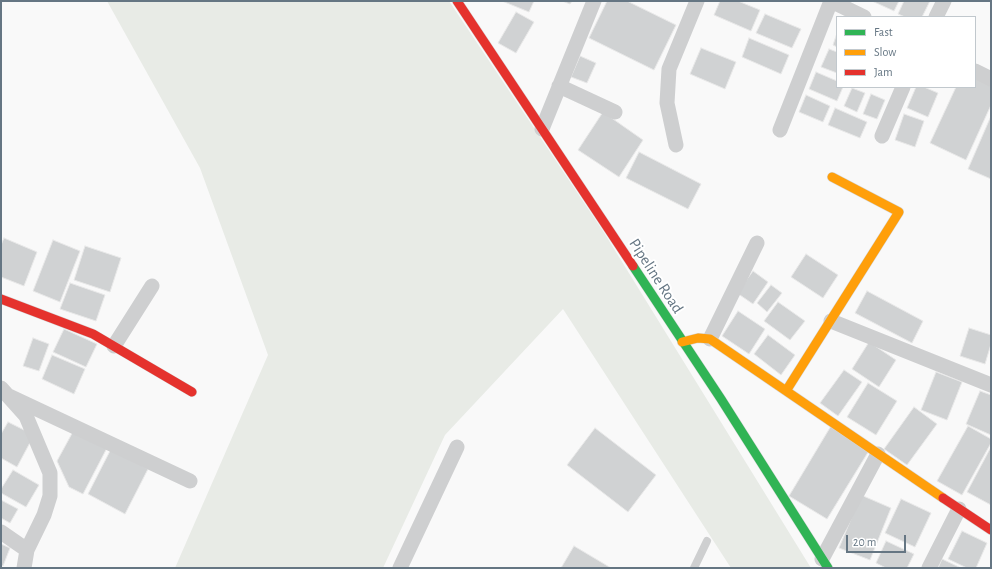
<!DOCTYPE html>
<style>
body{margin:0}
#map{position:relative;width:992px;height:569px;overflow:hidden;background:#f9f9f9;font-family:"Alegreya Sans",sans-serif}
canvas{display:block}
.frame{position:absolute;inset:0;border:2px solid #657683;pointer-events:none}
.legend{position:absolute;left:836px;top:16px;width:140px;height:72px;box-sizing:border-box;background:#fff;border:1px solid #c1c8cd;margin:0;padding:5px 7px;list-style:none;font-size:12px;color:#657683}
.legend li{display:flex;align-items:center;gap:8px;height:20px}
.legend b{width:20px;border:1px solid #c1c8cd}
.scale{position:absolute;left:846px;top:535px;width:60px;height:18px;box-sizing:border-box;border:2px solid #657683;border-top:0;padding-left:5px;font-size:12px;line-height:14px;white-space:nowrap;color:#657683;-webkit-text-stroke:3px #fff;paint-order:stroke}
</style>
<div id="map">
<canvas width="992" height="569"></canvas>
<div class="frame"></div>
<ul class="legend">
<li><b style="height:5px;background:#30b455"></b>Fast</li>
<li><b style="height:5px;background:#ff9f0a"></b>Slow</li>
<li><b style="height:5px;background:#e5322d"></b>Jam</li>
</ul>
<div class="scale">20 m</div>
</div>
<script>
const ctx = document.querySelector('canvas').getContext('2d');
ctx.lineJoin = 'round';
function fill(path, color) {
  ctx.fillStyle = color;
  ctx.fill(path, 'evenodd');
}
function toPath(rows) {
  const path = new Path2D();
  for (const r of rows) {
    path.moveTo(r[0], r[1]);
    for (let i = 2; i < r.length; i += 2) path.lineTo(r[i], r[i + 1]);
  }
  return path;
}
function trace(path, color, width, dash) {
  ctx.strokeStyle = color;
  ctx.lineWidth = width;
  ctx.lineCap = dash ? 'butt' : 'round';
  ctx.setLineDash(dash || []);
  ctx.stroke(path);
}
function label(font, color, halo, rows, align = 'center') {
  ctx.font = font + ' "Alegreya Sans",sans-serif';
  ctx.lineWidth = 4;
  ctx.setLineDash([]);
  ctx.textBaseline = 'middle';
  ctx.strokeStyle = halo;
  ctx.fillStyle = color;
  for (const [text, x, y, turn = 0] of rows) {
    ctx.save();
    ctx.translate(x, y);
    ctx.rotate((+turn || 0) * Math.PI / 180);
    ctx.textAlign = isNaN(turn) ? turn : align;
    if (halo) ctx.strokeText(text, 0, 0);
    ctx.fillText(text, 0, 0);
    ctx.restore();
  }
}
const green = toPath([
 [107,1,449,1,603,231,811,568,731,568,563,309,445,435,383,568,175,568,268,355,200,168]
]);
const building = toPath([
 [502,1,534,1,529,12,502,1],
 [562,1,572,1,570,4,562,1],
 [607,1,627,1,676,25,654,70,589,38,607,1],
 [720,1,738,1,760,10,751,31,714,15,720,1],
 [872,1,899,1,894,11,872,1],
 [904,1,930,1,922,17,905,17,898,14,904,1],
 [516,12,534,22,516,53,498,43,516,12],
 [765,14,801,29,792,48,756,33,765,14],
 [837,33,837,47,833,45,837,33],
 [749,38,789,55,781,74,742,57,749,38],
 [701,48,736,62,725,89,690,74,701,48],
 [829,49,837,52,837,73,821,67,829,49],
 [580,56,596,63,587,83,571,77,580,56],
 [816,72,837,81,837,87,843,87,837,101,809,89,816,72],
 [975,77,991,85,991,105,966,160,930,143,956,87,975,87,975,77],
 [916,87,924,87,938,93,928,117,907,108,916,87],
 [852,88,865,93,857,112,844,106,852,88],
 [871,94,885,100,877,119,863,114,871,94],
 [806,95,830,106,823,122,799,112,806,95],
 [835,108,867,122,860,138,828,125,835,108],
 [603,112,643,140,619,177,578,150,603,112],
 [904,114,924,121,915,147,895,140,904,114],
 [991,116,991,179,968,169,991,116],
 [639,152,701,184,688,209,626,178,639,152],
 [4,238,37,252,24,286,1,277,1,245,4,238],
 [53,240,80,251,60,302,33,291,53,240],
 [85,246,121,258,110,292,74,280,85,246],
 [806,254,838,275,823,298,791,277,806,254],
 [753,271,768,282,753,304,737,293,753,271],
 [70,283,105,295,96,321,60,309,70,283],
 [771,285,782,293,767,312,757,303,771,285],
 [867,291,923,321,912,343,855,313,867,291],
 [778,302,805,321,790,340,764,321,778,302],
 [738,311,765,329,749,354,722,336,738,311],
 [969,328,991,335,991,344,985,364,960,356,969,328],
 [64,329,97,344,86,367,53,352,64,329],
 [768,335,795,355,781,375,754,354,768,335],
 [33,338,49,344,39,371,23,366,33,338],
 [869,342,896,360,879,387,852,369,869,342],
 [52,355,85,369,74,394,42,379,52,355],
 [844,370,862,382,838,416,820,403,844,370],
 [936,372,962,382,947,420,921,410,936,372],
 [868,383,897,401,876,435,847,417,868,383],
 [980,391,991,395,991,435,966,424,980,391],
 [914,407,937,424,907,465,884,449,914,407],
 [8,422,34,435,17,467,1,458,1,434,8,422],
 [831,426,870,449,827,519,789,496,831,426],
 [968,426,991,439,991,443,962,495,937,481,968,426],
 [75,428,108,446,83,494,69,487,57,461,75,428],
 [595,428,656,475,628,512,567,465,595,428],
 [991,447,991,505,967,492,991,447],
 [111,449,148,469,125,514,88,494,111,449],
 [13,470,39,485,26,507,1,493,1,489,13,470],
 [861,495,891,508,870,560,839,548,861,495],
 [901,499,931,513,915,547,885,533,901,499],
 [1,500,18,509,10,523,1,518,1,500],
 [962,531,987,543,976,568,967,568,948,559,962,531],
 [886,541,914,554,907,568,886,568,876,563,886,541],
 [1,544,10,548,3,566,1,565,1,544],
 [574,546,611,568,561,568,574,546],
 [942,559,961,568,938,568,942,559]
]);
const lane = toPath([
 [694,568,707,541]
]);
const street = toPath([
 [831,1,864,17],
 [936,17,944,1],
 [975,71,991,79],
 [559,86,615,112],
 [542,129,594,1],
 [780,130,831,1],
 [882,136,903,87],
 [676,145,667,103,669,69,697,1],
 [831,321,991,385],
 [710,339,757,243],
 [114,346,152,286],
 [1,388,26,416,50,473,50,496,44,515,27,550,24,568],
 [9,396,190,481],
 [1,532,27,550],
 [822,559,878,454],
 [400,568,457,447],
 [929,568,959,509]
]);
const fast = toPath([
 [633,266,721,399,828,568]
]);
const slow = toPath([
 [682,342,698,338,710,339,943,498],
 [786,391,899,212,832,177]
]);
const jam = toPath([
 [457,1,633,266],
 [1,299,93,334,192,392],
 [943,498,991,530]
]);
const streetNames = [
 ["Pipeline Road",656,276,57]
];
fill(green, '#e8ebe6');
fill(building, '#d0d2d3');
trace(building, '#e8e8e8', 1);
trace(fast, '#d5d6d7', 10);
trace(slow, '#d5d6d7', 10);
trace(jam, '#d5d6d7', 10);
trace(lane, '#cecfd0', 8);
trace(street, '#cecfd0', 15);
trace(fast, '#30b455', 9);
trace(slow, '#ff9f0a', 9);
trace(jam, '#e5322d', 9);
label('16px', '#657683', '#fff', streetNames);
</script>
